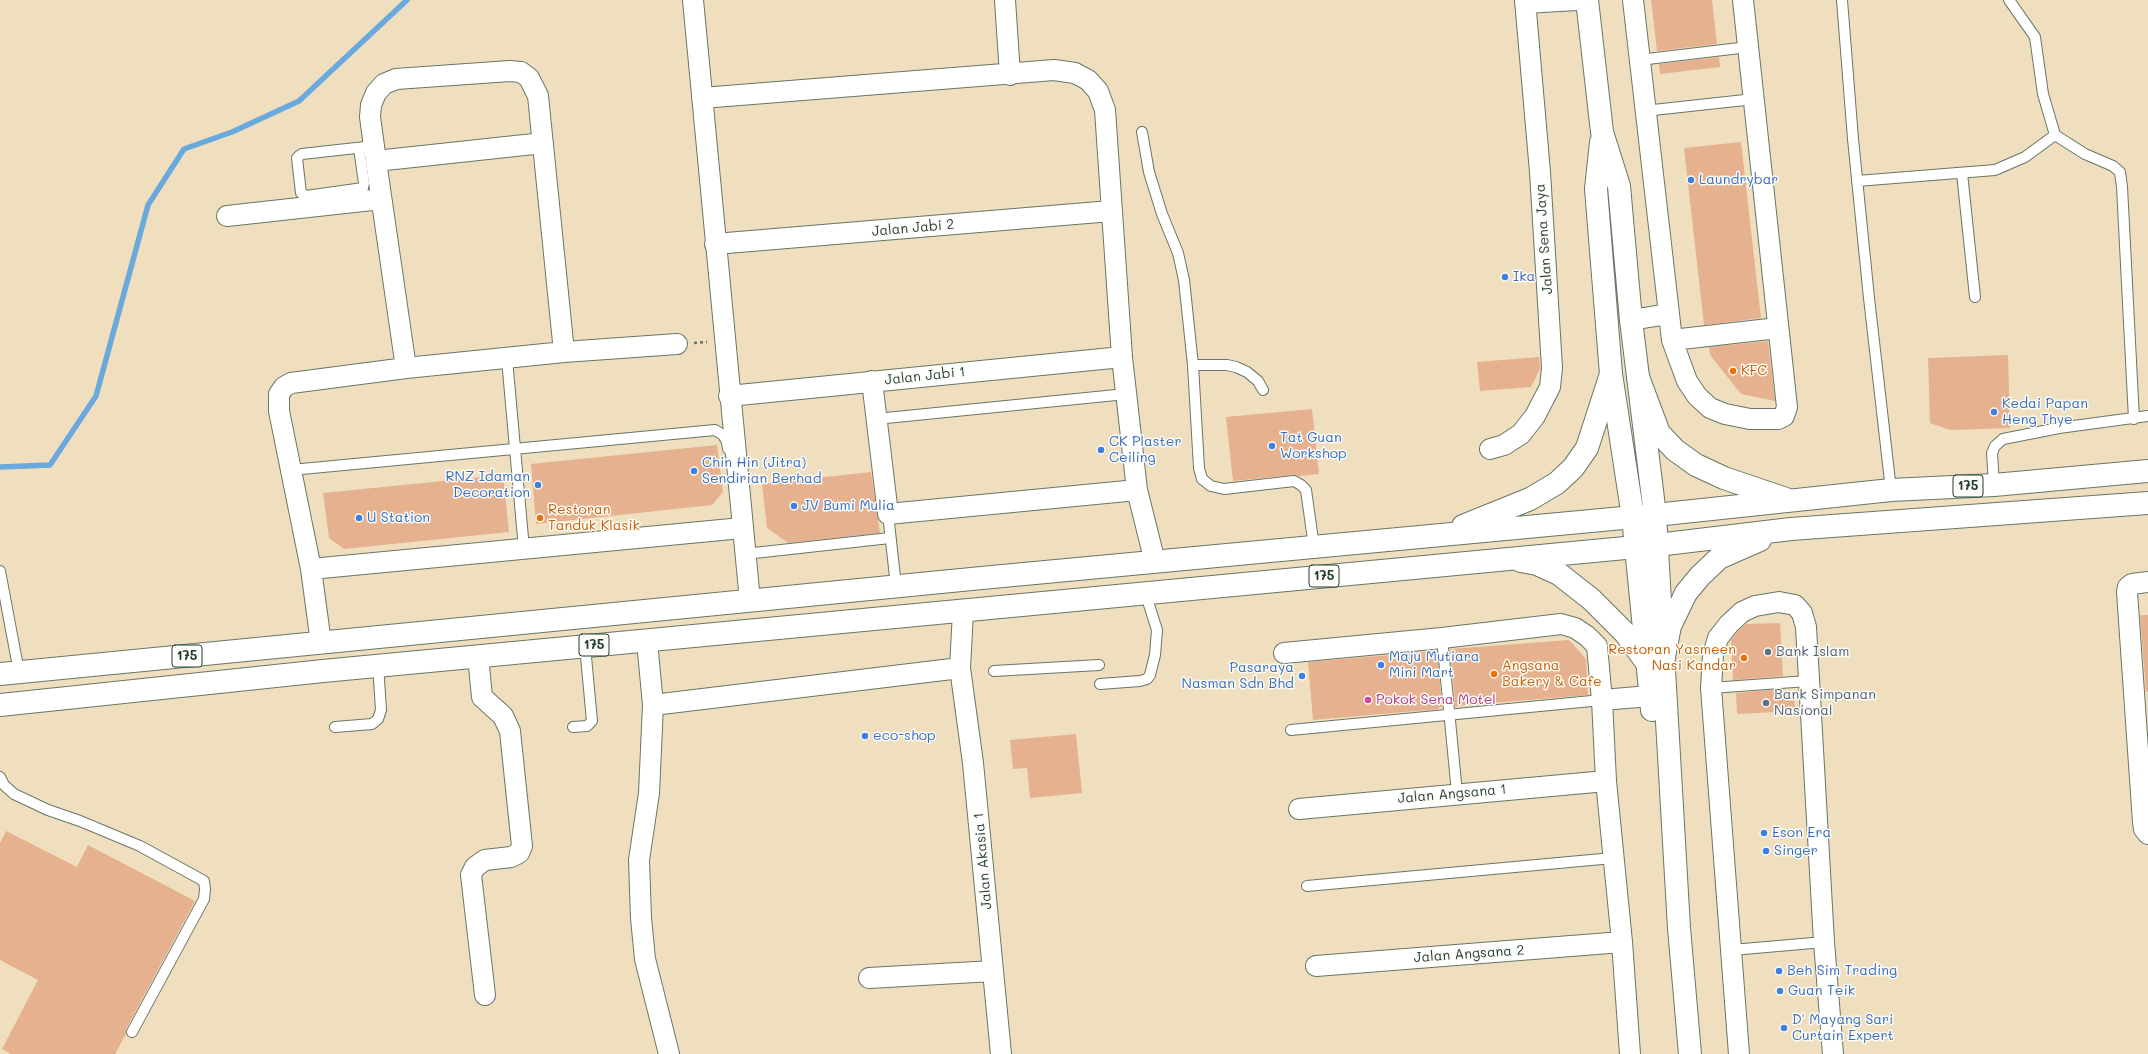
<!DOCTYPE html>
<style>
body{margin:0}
canvas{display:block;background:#efdfbf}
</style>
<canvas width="2148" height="1054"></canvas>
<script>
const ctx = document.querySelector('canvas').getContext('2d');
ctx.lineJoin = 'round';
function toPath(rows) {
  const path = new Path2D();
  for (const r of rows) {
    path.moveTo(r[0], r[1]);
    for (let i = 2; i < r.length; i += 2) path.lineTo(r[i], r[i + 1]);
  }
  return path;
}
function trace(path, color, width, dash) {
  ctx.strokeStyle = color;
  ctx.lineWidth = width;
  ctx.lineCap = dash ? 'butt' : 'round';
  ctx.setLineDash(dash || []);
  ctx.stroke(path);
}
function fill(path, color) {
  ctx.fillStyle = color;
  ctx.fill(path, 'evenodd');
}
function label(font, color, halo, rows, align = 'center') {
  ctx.font = font + ' Mali,sans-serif';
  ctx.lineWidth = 3;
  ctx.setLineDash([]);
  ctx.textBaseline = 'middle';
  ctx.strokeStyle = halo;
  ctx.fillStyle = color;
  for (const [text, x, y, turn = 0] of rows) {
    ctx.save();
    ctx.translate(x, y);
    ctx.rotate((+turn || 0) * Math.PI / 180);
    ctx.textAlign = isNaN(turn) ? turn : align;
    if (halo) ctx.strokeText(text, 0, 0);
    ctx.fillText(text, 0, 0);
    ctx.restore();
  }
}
const stream = toPath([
 [0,467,50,465,96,396,148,205,184,149,232,132,299,101,407,0]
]);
const building = toPath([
 [1651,0,1712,0,1717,44,1657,51],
 [1719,57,1720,67,1660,74,1659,64],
 [1741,142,1761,318,1704,325,1684,148],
 [1768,341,1775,401,1741,394,1710,355,1709,347],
 [2008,355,2010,428,1950,430,1930,423,1928,358],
 [1539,357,1540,369,1531,387,1480,391,1477,362],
 [1312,409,1319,474,1299,476,1293,475,1233,481,1226,417],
 [717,445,723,492,712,505,536,524,531,464],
 [871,472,880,533,788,543,767,528,762,484],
 [503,475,509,532,344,549,329,538,323,493],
 [2140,615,2148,615,2148,692,2146,692],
 [1780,623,1783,676,1733,680,1731,640,1737,632,1746,624],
 [1569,640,1586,659,1588,695,1455,706,1450,649],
 [1437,651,1442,707,1439,707,1439,709,1313,720,1308,662],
 [1783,689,1784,693,1794,693,1795,711,1737,714,1736,693],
 [1076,734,1082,793,1030,798,1027,768,1013,769,1010,740],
 [6,831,77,867,88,845,195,901,126,1029,126,1034,115,1054,11,1054,2,1049,38,980,0,960,0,843]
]);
const path = toPath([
 [694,343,707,342]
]);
const service = toPath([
 [1842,0,1853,139,1869,298,1891,490],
 [2009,0,2035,37,2043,94,2055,135,2085,154,2113,166,2120,172,2122,187,2134,419],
 [1639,60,1748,47],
 [1644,111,1754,99],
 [1142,132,1149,172,1162,214,1178,253,1184,280,1193,365,1199,468,1202,479,1211,486,1224,489,1294,481,1301,485,1306,490,1314,547],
 [359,148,364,183,363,188,306,196,301,193,297,158,299,156,302,154,374,146],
 [1962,173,1975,297],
 [1857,181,1995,170,2025,157,2055,135],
 [507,359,524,549],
 [1193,365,1227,365,1236,367,1247,372,1258,381,1263,390],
 [876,419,1126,394],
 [291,470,715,430,723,435,727,442,728,449],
 [1994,485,1992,453,1995,446,2003,439,2059,428,2148,416],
 [888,514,896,586],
 [745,554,890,538],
 [0,571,19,672],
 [1442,638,1457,793],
 [994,671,1099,665],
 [1100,684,1140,681,1147,679,1150,675,1155,655,1157,630,1145,592],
 [1711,688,1808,681],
 [335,727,372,724,378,719,381,710,378,665],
 [573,727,587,726,592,721,585,646],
 [1291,730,1602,700],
 [0,777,4,785,14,794,48,810,80,821,140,846,204,881,205,889,204,899,132,1032],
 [1307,886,1613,858],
 [1732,950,1824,942]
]);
const minor = toPath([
 [693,0,750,601],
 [1005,0,1010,75],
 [1633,0,1672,340,1687,381,1697,396,1710,408,1725,414,1750,419,1778,419,1784,416,1787,407,1743,0],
 [1525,3,1577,0],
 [702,98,1054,70,1075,73,1088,80,1098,91,1105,110,1122,357,1137,490,1155,562],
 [376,161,370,117,371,105,376,93,384,84,396,79,510,71,521,72,529,78,538,96,564,352],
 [227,216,381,199],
 [715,244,1111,211],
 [1631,320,1668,314],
 [1672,340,1778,328],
 [406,368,376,161,543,143],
 [872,381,888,514,1137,490],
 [729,396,1122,357],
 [1490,449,1504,445,1521,434,1535,416,1550,387,1552,368,1540,172,1525,0],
 [311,569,742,528],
 [2148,582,2132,584,2128,587,2127,592,2143,822,2144,829,2148,834],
 [963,612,960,668,973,763,1001,1054],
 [647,641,653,705,960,668],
 [321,643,311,569,279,411,279,394,284,387,291,383,406,368,564,352,677,344],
 [1284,653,1442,638,1561,624,1575,628,1587,636,1597,646,1602,700,1606,781,1622,942,1630,1054],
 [478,656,482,697,503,716,510,731,522,846,519,853,511,857,485,860,475,867,471,875,485,995],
 [1602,700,1650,696],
 [653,705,649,793,639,860,641,918,645,959,669,1054],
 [1299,809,1606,781],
 [1316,966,1622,942],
 [869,978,993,971],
 [1739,1054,1711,688,1713,655,1718,638,1729,624,1742,612,1755,606,1779,602,1795,605,1802,613,1806,627,1824,942,1833,1054]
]);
const secondary = toPath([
 [1587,0,1602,132,1619,186,1631,320,1655,515,1679,928,1690,1054],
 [1601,142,1596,189,1611,374,1633,517,1652,710]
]);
const trunk = toPath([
 [1638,377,1659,433,1675,450,1696,465,1724,478,1786,499],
 [1463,526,1530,499,1557,483,1573,468,1587,448,1611,374],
 [1521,561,1537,564,1559,574,1591,599,1625,633,1647,663],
 [1663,662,1670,626,1686,593,1700,576,1719,558,1760,540],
 [0,674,992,577,1655,515,1891,490,1994,485,2148,471],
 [0,705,323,671,1657,545,1791,529,2148,503]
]);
const markers = [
 [1691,180,4,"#3f7fe0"],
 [1505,277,4,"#3f7fe0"],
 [1733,371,4,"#e8710a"],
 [1994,412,4,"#3f7fe0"],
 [1272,446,4,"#3f7fe0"],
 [1101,450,4,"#3f7fe0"],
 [694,471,4,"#3f7fe0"],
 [538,485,4,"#3f7fe0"],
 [794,506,4,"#3f7fe0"],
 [359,518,4,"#3f7fe0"],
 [540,518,4,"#e8710a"],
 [1768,652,4,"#5c6f8a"],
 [1744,658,4,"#e8710a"],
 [1381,665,4,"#3f7fe0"],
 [1494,674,4,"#e8710a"],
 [1302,676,4,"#3f7fe0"],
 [1368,700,4,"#d1479c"],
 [1766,703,4,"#5c6f8a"],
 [865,736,4,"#3f7fe0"],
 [1764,833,4,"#3f7fe0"],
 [1766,851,4,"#3f7fe0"],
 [1779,971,4,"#3f7fe0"],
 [1780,991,4,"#3f7fe0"],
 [1784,1028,4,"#3f7fe0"]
];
const shields = [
 [1968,486,30],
 [1324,576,30],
 [594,645,30],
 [187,656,30]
];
const shieldNames = [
 ["175",1968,486],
 ["175",1324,576],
 ["175",594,645],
 ["175",187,656]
];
const shopNames = [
 ["Laundrybar",1699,180],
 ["Ika",1513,277],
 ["Kedai Papan",2002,404],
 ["Heng Thye",2002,420],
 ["Tat Guan",1280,438],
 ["Workshop",1280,454],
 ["CK Plaster",1109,442],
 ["Ceiling",1109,458],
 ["Chin Hin (Jitra)",702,463],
 ["Sendirian Berhad",702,479],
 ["RNZ Idaman",530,477,"right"],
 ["Decoration",530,493,"right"],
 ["JV Bumi Mulia",802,506],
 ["U Station",367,518],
 ["Maju Mutiara",1389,657],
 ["Mini Mart",1389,673],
 ["Pasaraya",1294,668,"right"],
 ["Nasman Sdn Bhd",1294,684,"right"],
 ["eco-shop",873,736],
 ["Eson Era",1772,833],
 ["Singer",1774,851],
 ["Beh Sim Trading",1787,971],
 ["Guan Teik",1788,991],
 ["D' Mayang Sari",1792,1020],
 ["Curtain Expert",1792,1036]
];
const streetNames = [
 ["Jalan Jabi 2",913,228,-5],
 ["Jalan Sena Jaya",1544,239,-94],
 ["Jalan Jabi 1",925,376,-6],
 ["Jalan Angsana 1",1452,794,-5],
 ["Jalan Akasia 1",983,861,-95],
 ["Jalan Angsana 2",1469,954,-4]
];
const foodNames = [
 ["KFC",1741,371],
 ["Restoran",548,510],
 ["Tanduk Klasik",548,526],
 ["Restoran Yasmeen",1736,650,"right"],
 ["Nasi Kandar",1736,666,"right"],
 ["Angsana",1502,666],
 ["Bakery & Cafe",1502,682]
];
const serviceNames = [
 ["Bank Islam",1776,652],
 ["Bank Simpanan",1774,695],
 ["Nasional",1774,711]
];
const hotelNames = [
 ["Pokok Sena Motel",1376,700]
];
trace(stream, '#6aa9dd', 5.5);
fill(building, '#e5b18f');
trace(service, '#687665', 12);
trace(minor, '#687665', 22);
trace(secondary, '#687665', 24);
trace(trunk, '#687665', 24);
trace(path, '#687665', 2.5, [3, 3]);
trace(service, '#fff', 10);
trace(minor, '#fff', 20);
trace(secondary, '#fff', 22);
trace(trunk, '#fff', 22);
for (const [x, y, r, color] of markers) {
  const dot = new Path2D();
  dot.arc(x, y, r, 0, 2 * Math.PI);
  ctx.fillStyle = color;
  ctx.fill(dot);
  trace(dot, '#fdfcf7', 1.5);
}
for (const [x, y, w] of shields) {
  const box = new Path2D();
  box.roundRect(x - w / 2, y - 11, w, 22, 3);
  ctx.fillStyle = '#fdfcf7';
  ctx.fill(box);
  trace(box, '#1f3d34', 1);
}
label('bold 13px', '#1f3d34', null, shieldNames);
label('14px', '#366cbe', '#fdfcf7', shopNames, 'left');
label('14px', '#1f3d34', '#fdfcf7', streetNames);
label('14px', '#c56008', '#fdfcf7', foodNames, 'left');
label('14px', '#4e5e75', '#fdfcf7', serviceNames, 'left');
label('14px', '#b23c85', '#fdfcf7', hotelNames, 'left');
</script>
